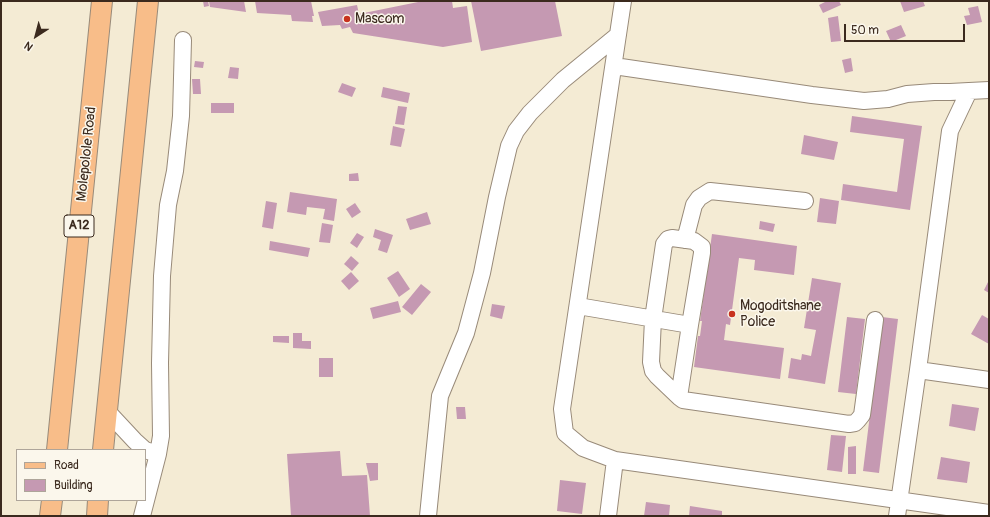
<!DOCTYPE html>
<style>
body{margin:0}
#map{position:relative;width:990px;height:517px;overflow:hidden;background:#f4ebd4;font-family:Pangolin,sans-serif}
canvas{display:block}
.frame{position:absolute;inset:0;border:2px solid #3b2a1e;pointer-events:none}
.legend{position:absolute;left:16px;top:449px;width:130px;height:52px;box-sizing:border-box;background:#fbf7ec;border:1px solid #aea59a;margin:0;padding:5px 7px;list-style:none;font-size:12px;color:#3b2a1e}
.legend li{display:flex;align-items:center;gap:8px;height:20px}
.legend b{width:20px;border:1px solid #aea59a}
.north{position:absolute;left:16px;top:16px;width:40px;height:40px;-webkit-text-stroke:3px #fbf7ec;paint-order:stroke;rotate:216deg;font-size:11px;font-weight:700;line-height:16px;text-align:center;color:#3b2a1e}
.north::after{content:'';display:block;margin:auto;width:14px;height:18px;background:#3b2a1e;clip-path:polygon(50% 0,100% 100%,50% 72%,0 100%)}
.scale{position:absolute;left:844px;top:24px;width:121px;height:18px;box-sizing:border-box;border:2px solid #3b2a1e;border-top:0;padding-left:5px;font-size:12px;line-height:14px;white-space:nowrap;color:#3b2a1e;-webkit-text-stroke:3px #fbf7ec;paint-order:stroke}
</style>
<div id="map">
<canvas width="990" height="517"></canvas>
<div class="frame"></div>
<ul class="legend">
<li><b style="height:5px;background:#f8bd89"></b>Road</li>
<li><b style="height:11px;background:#c599b2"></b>Building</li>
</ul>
<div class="north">N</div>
<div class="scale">50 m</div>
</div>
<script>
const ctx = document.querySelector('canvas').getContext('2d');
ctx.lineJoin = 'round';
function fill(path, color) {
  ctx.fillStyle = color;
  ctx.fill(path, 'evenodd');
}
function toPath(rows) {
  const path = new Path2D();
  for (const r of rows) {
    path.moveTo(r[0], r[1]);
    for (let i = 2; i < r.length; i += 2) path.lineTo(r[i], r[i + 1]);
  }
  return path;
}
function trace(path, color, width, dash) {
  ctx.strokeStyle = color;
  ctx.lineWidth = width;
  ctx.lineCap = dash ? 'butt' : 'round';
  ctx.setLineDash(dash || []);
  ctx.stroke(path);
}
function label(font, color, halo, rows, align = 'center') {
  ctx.font = font + ' Pangolin,sans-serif';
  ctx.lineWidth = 3;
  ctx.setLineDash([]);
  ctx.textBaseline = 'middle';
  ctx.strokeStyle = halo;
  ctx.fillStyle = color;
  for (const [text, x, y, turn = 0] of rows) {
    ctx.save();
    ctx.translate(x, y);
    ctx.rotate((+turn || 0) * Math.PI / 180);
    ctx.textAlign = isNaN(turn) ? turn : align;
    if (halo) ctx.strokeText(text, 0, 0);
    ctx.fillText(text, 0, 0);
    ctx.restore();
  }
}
const building = toPath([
 [203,1,208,1,209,6,204,7],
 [209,1,244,1,246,12,210,7],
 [255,1,311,1,314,16,312,16,313,22,292,21,291,15,257,13],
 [423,1,452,1,453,8,467,6,472,42,443,47,353,33,350,27,342,29,340,25,322,26,318,12,357,5,359,14],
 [471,1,555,1,562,36,481,51],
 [827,1,839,1,841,5,823,13,819,5],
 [900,1,923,1,925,6,904,12],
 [978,6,982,22,967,25,964,16,970,15,968,8],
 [838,16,841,41,831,42,828,18],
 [901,25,906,36,891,42,886,31],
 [851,58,853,71,845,73,842,60],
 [195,61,204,62,203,68,194,67],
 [230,67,239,68,238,79,228,78],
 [192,79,200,79,201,94,193,94],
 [342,83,356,88,352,97,338,92],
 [383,87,410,93,408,103,381,97],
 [211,103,234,103,234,113,211,113],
 [398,106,407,107,404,125,395,124],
 [852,116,922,126,910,210,841,200,843,184,897,192,904,139,850,132],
 [393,126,405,129,401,147,390,145],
 [804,135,838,142,834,160,801,154],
 [358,173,359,181,349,181,349,174],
 [290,192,337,199,334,221,323,219,325,209,307,207,306,215,287,212],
 [820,198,839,201,836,224,817,222],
 [266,201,277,203,273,229,262,227],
 [355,203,361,212,352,218,346,209],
 [427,212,431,224,410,230,406,219],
 [760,221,775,224,773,232,759,229],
 [322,223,333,225,330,243,319,242],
 [375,229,393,235,387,253,378,250,381,240,373,237],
 [357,233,364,237,357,248,350,243],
 [712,234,797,246,794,275,754,270,755,260,739,258,730,325,726,324,724,340,784,348,780,379,694,367,698,336,700,336,702,321,700,321],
 [270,241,310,248,308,257,269,250],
 [351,256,359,263,352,271,344,264],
 [398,271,410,289,399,297,387,278],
 [351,272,359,281,349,290,341,281],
 [812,278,841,283,825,384,788,378,791,358,801,360,802,354,811,356,816,330,804,328],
 [989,280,989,293,984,290],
 [421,284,431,292,412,315,402,307],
 [398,301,401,312,373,319,370,308],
 [492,304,505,306,502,319,490,316],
 [982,315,989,319,989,344,971,334],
 [847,317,865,319,856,394,838,392],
 [882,317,898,319,879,473,863,471],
 [293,333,302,333,302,341,311,341,311,349,293,348],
 [273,336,289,336,289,343,273,342],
 [319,358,333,358,333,377,319,377],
 [952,404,979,408,975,431,949,426],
 [456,407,465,407,466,419,457,419],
 [831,435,846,436,842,472,827,470],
 [856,446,856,474,848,474,848,447],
 [340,451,342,476,367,475,370,516,291,516,287,454],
 [941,457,970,462,967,483,937,479],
 [366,463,378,463,378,480,370,481],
 [560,480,586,483,582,514,557,511],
 [646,502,670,505,669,516,644,516],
 [690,506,722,511,722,516,689,516]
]);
const minor = toPath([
 [623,1,562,409,565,433,583,448,615,460,989,513],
 [614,66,812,95,864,101,888,99,907,94,934,92,950,92,969,91],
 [685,240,694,205,699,198,710,191,805,201],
 [578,306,690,325],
 [918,370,989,380],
 [679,397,690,325,702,253,702,247,694,241,672,238,668,239,664,244,653,319,651,362,653,371,657,376,679,397,683,400,849,424,855,423,858,420,862,415,875,320],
 [107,411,135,441,145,450,158,454],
 [142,516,158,454,161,436,160,363,162,276,168,205,175,171,181,116,183,40],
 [428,516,440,396,466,333,482,273,497,197,509,146,516,131,530,113,563,80,618,35],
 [608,516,615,460],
 [897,516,918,370,950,131,969,91,989,90]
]);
const major = toPath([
 [57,450,102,1],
 [103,450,148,1],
 [50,516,52,500],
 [97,516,98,500]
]);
const markers = [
 [347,19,4,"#c8321e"],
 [732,314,4,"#c8321e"]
];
const shields = [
 [79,226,30]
];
const shieldNames = [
 ["A12",79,226]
];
const poiNames = [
 ["Mascom",355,19],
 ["Mogoditshane",740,306],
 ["Police",740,322]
];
const streetNames = [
 ["Molepolole Road",87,154,-84]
];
fill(building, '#c599b2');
trace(minor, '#988a79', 18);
trace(major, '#988a79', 22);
trace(minor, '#fff', 16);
trace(major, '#f8bd89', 20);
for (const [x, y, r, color] of markers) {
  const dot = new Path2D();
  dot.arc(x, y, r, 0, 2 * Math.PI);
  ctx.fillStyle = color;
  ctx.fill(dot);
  trace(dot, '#fbf7ec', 1.5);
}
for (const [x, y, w] of shields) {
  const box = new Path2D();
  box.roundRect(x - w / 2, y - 11, w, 22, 3);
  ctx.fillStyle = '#fbf7ec';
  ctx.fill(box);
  trace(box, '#3b2a1e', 1);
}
label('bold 13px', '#3b2a1e', null, shieldNames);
label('14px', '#3b2a1e', '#fbf7ec', poiNames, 'left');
label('14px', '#3b2a1e', '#fbf7ec', streetNames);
</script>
